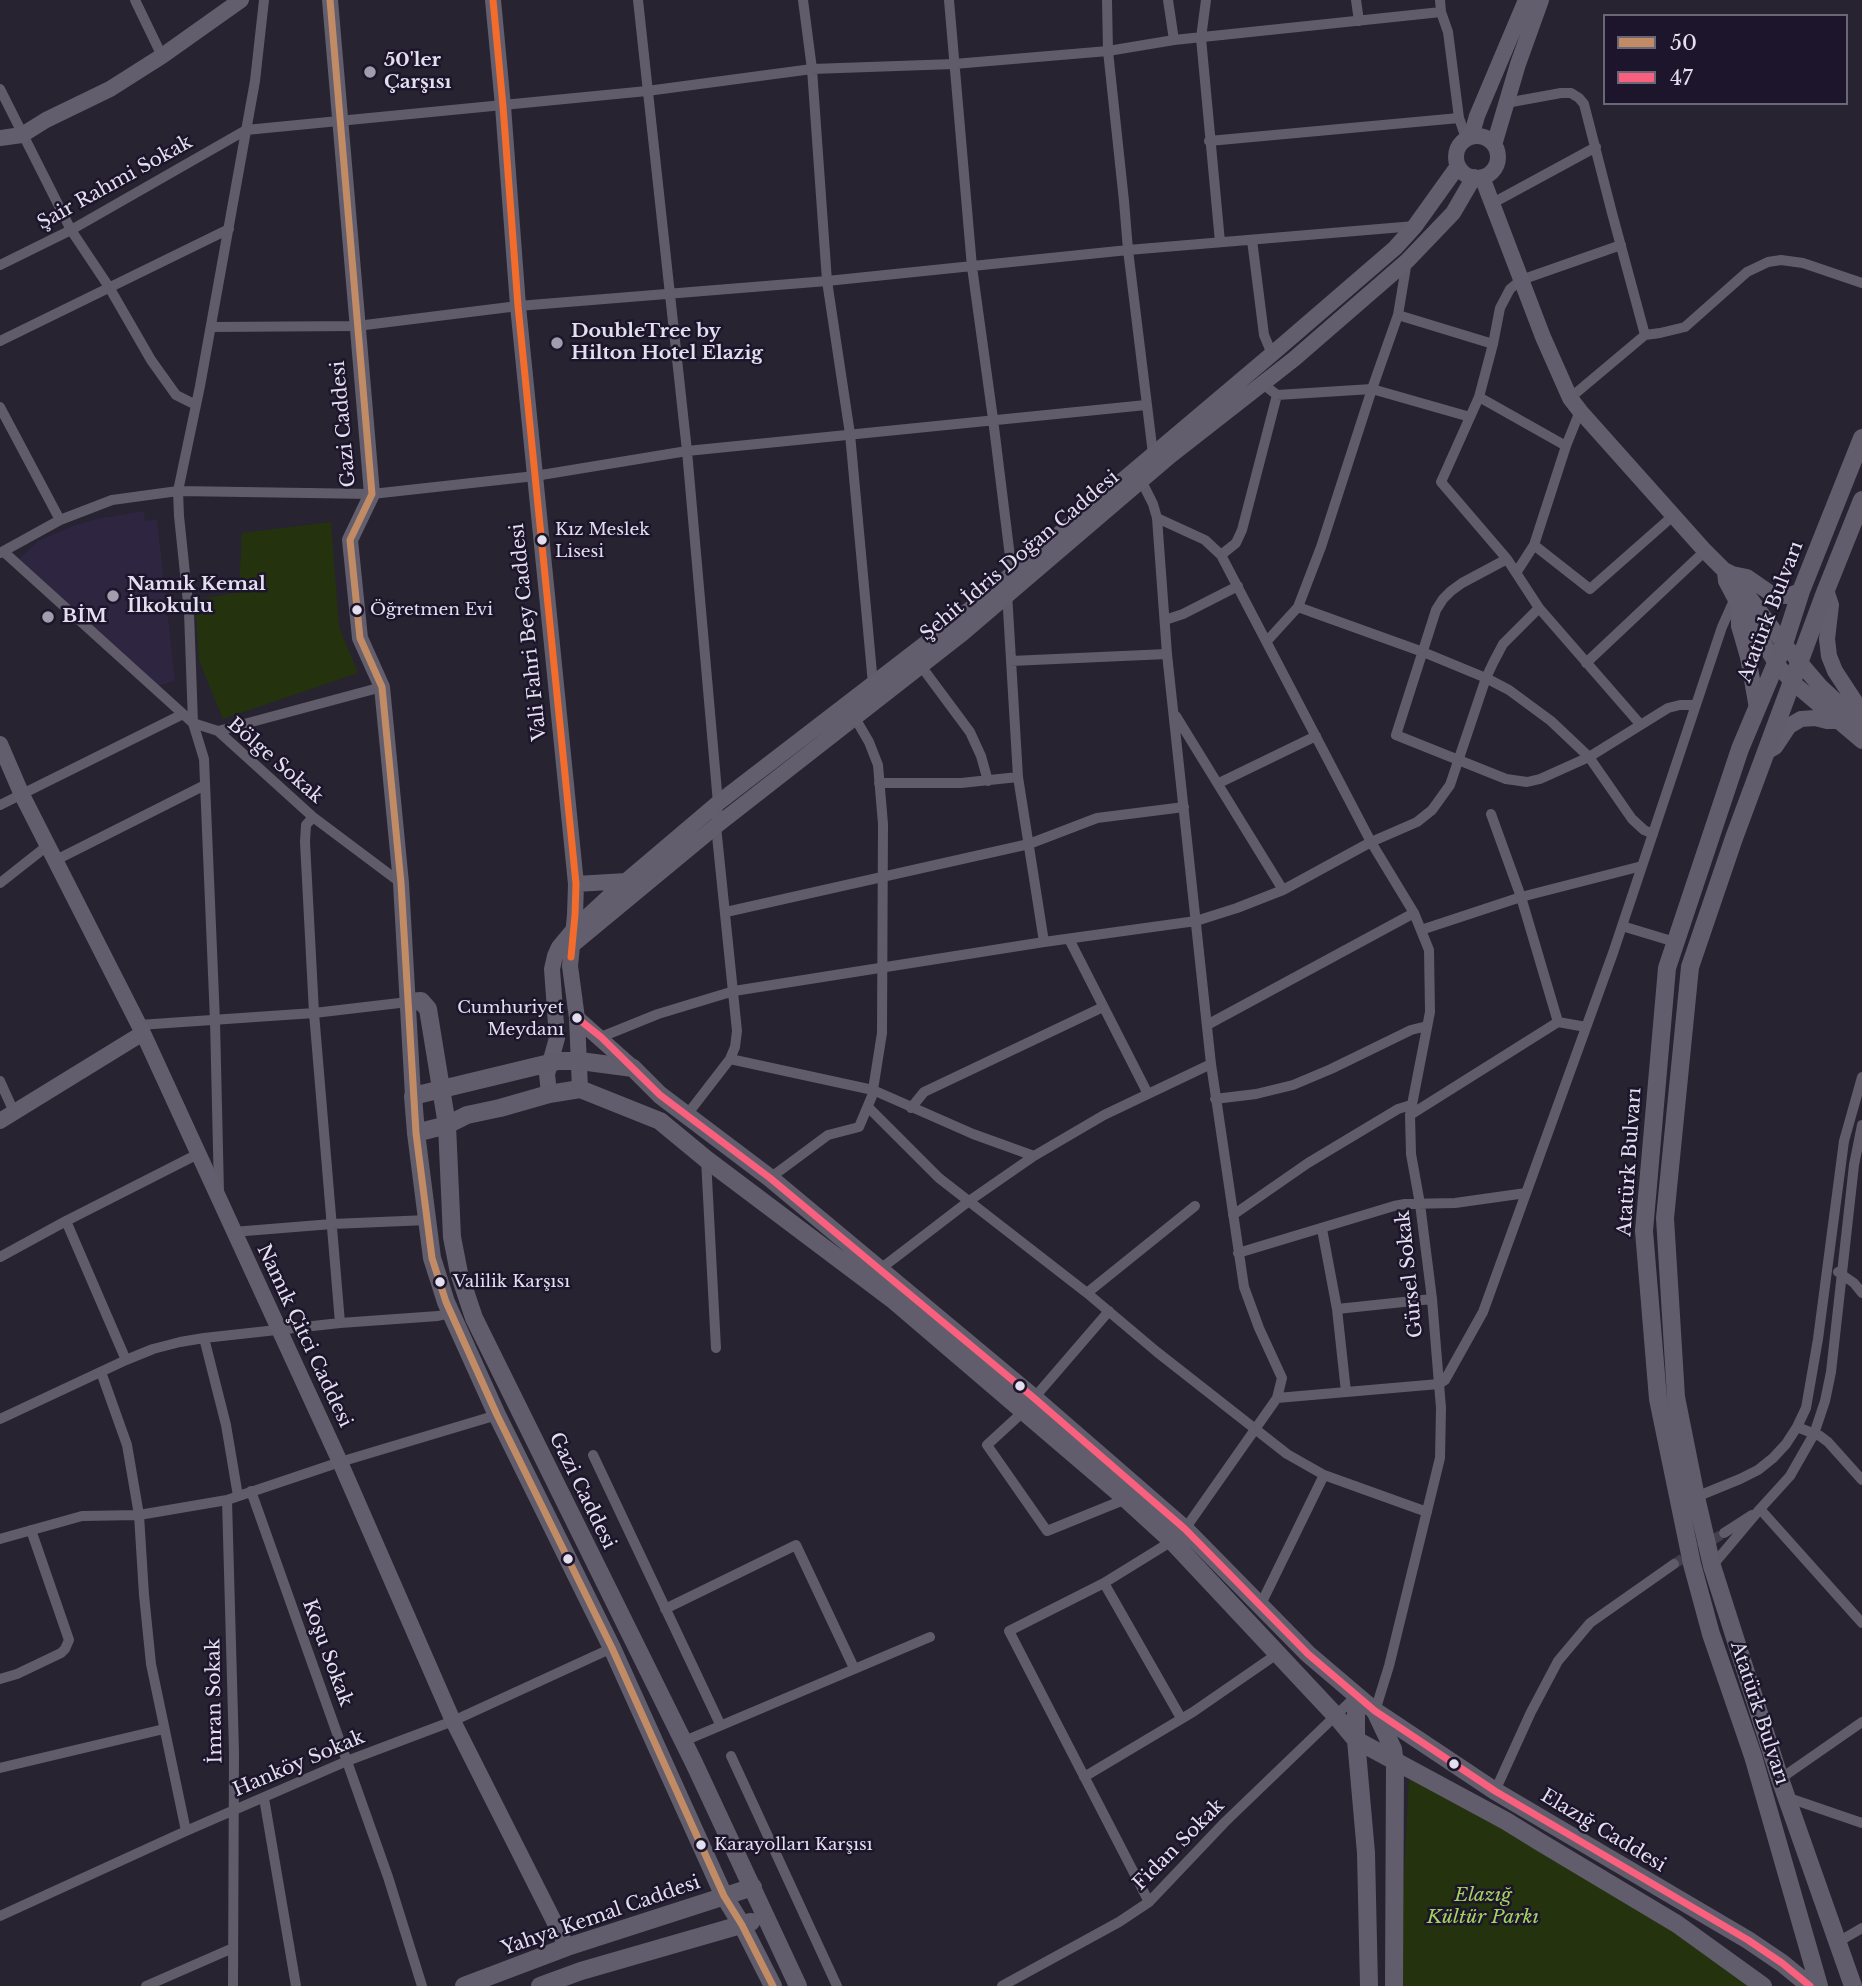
<!DOCTYPE html>
<meta charset="utf-8">
<style>
body{margin:0}
#map{position:relative;width:1862px;height:1986px;overflow:hidden;background:#272330;font-family:"Libre Baskerville",serif}
canvas{display:block}
.legend{position:absolute;left:1603px;top:14px;width:245px;height:91px;box-sizing:border-box;background:#1d152b;border:2px solid #6c6679;margin:0;padding:9px 12px;list-style:none;font-size:21px;color:#e3dfee}
.legend li{display:flex;align-items:center;gap:14px;height:35px}
.legend b{width:35px;border:2px solid #6c6679}
</style>
<div id="map">
<canvas width="1862" height="1986"></canvas>
<ul class="legend">
<li><b style="height:9px;background:#c18c65"></b>50</li>
<li><b style="height:9px;background:#f8607d"></b>47</li>
</ul>
</div>
<script>
const ctx = document.querySelector('canvas').getContext('2d');
ctx.lineJoin = 'round';
function fill(path, color) {
  ctx.fillStyle = color;
  ctx.fill(path, 'evenodd');
}
function toPath(rows) {
  const path = new Path2D();
  for (const r of rows) {
    if (r.length === 3) {
      path.moveTo(r[0] + r[2], r[1]);
      path.arc(r[0], r[1], r[2], 0, 2 * Math.PI);
      continue;
    }
    path.moveTo(r[0], r[1]);
    for (let i = 2; i < r.length; i += 2) path.lineTo(r[i], r[i + 1]);
  }
  return path;
}
function trace(path, color, width, dash) {
  ctx.strokeStyle = color;
  ctx.lineWidth = width;
  ctx.lineCap = dash ? 'butt' : 'round';
  ctx.setLineDash(dash || []);
  ctx.stroke(path);
}
function label(font, color, halo, rows, align = 'center') {
  ctx.font = font + ' "Libre Baskerville",serif';
  ctx.lineWidth = 5;
  ctx.setLineDash([]);
  ctx.textBaseline = 'middle';
  ctx.strokeStyle = halo;
  ctx.fillStyle = color;
  for (const [text, x, y, turn = 0] of rows) {
    ctx.save();
    ctx.translate(x, y);
    ctx.rotate((+turn || 0) * Math.PI / 180);
    ctx.textAlign = isNaN(turn) ? turn : align;
    if (halo) ctx.strokeText(text, 0, 0);
    ctx.fillText(text, 0, 0);
    ctx.restore();
  }
}
const built = toPath([
 [144,511,145,521,157,519,175,681,157,686,19,559,38,541,70,527,96,519]
]);
const green = toPath([
 [331,522,339,627,358,673,223,719,199,660,195,600,239,592,242,533],
 [1409,1779,1561,1858,1693,1941,1755,1986,1403,1986,1403,1892]
]);
const streetTunnel = toPath([
 [1674,1564,1724,1533]
]);
const street = toPath([
 [135,0,162,56],
 [638,0,687,451,718,803,716,826,737,1031,735,1047,730,1059,686,1116],
 [803,0,812,69,827,281,850,434,873,684],
 [949,0,972,267,993,419,1012,573],
 [1107,0,1108,51,1124,201,1128,250,1153,454],
 [1168,0,1174,40],
 [1206,0,1201,38,1220,242],
 [1356,0,1359,21],
 [1440,0,1441,12,1448,32,1459,118,1466,138],
 [0,89,71,230,109,287,151,360,176,395,196,405],
 [1506,103,1561,93,1571,93,1579,98,1584,104,1612,213,1645,335,1570,398],
 [1209,141,1459,118],
 [1491,204,1596,147],
 [1252,240,1264,335,1272,354],
 [1621,245,1521,280,1510,289,1500,308,1493,344,1479,397,1441,482,1507,559,1539,608,1640,724],
 [0,265,71,230,246,130,647,91,812,69,954,64,1108,51,1174,40,1441,12],
 [1398,315,1493,344],
 [211,327,357,326,518,306,827,281,1128,250,1415,226],
 [1645,335,1660,333,1685,327,1747,272,1768,262,1781,260,1803,263,1862,283],
 [0,341,229,229],
 [1263,384,1277,395,1372,389,1470,417],
 [1479,397,1566,446],
 [0,407,60,520],
 [1142,482,1153,504,1157,518,1167,654,1211,1064,1240,1260,1244,1287,1259,1328,1282,1378,1277,1398,1185,1529],
 [1157,518,1205,540,1221,555,1371,842,1414,913,1429,950,1430,1012,1410,1115,1411,1154,1420,1204,1432,1299,1441,1408,1440,1458,1389,1666,1375,1711],
 [1534,545,1590,589,1674,515],
 [4,552,193,723,218,731,313,817,401,883],
 [0,553,60,520,112,500,178,491,372,494,535,476,687,451,1146,405],
 [1221,555,1236,543,1242,530,1277,395],
 [1507,559,1462,583,1451,591,1443,599,1436,610,1396,735,1506,779,1527,782,1540,779,1589,757,1668,708,1680,705,1696,705],
 [1516,573,1534,545,1566,446,1580,411],
 [1007,593,1018,777,1044,942],
 [1298,607,1423,652,1486,678,1509,690,1551,721,1589,757,1632,819,1644,830,1653,834],
 [1165,620,1183,614,1238,586],
 [1267,641,1298,607,1321,547,1372,389,1398,315,1407,261],
 [1011,661,1167,654],
 [1586,663,1705,551],
 [921,666,970,732,981,756,988,781],
 [1176,716,1283,890],
 [218,731,382,687],
 [879,783,961,783,1018,777],
 [1219,783,1316,736],
 [0,805,183,714],
 [313,817,306,825,305,842,314,1013,340,1323],
 [54,861,205,785],
 [0,883,47,846],
 [726,912,1029,844,1097,818,1184,807],
 [1622,926,1675,942],
 [1421,930,1521,897,1642,866],
 [1069,939,1148,1094],
 [1558,1022,1586,1027],
 [139,1025,314,1013,408,1002],
 [1207,1025,1414,913],
 [601,1037,658,1014,734,991,1044,942,1196,921,1237,908,1283,890,1371,842,1417,822,1432,810,1450,785,1486,678,1493,663,1503,644,1539,608],
 [730,1059,873,1090,973,1134,1034,1156],
 [0,1081,14,1112],
 [1215,1099,1256,1094,1293,1085,1331,1069,1411,1030,1427,1026],
 [869,1108,939,1178,1087,1293,1157,1352,1287,1454,1324,1475,1427,1512],
 [911,1108,924,1092,1103,1007],
 [1410,1115,1558,1022,1521,897,1491,814],
 [706,1159,716,1348],
 [770,1178,828,1135,859,1127,872,1096,882,1033,883,824,878,765,869,742,855,718],
 [219,1192,215,1021,204,759,193,723,189,612,179,516,178,491,200,386,255,81,264,0],
 [1233,1215,1308,1163,1398,1109,1411,1105],
 [66,1221,126,1360],
 [1322,1229,1337,1309,1346,1392],
 [233,1232,332,1224,428,1220],
 [1238,1253,1394,1206,1405,1204,1455,1203,1526,1193],
 [0,1257,66,1221,198,1154],
 [879,1270,969,1201,1034,1156,1104,1115,1211,1064],
 [1838,1272,1854,1283,1862,1293],
 [1087,1293,1195,1206],
 [1337,1309,1432,1299],
 [204,1338,226,1425,238,1496],
 [101,1372,127,1445,139,1515,144,1595,151,1664,186,1831],
 [1034,1398,1109,1311],
 [1277,1398,1439,1384,1445,1380,1483,1312,1613,953,1722,627,1735,598],
 [1024,1411,987,1445,1047,1531,1126,1499],
 [0,1419,126,1360,153,1349,180,1342,204,1338,340,1323,438,1316,451,1313],
 [1797,1427,1820,1436,1828,1442,1862,1480],
 [593,1455,720,1724],
 [251,1491,388,1877,422,1986],
 [1696,1497,1740,1479,1758,1470,1773,1458,1786,1444,1797,1427,1806,1408,1818,1339,1844,1141,1862,1077],
 [227,1500,234,1752,233,1986],
 [1760,1509,1862,1623],
 [1724,1533,1752,1515],
 [0,1539,82,1516,139,1515,227,1500,340,1462,497,1415],
 [1712,1566,1760,1509,1790,1476,1814,1434,1825,1401,1831,1372,1854,1165,1862,1125],
 [1104,1583,1181,1718],
 [1260,1606,1324,1475],
 [665,1609,796,1545,854,1668],
 [0,1679,17,1674,61,1653,65,1649,69,1640,31,1530],
 [682,1742,930,1637],
 [731,1756,837,1986],
 [0,1768,164,1729],
 [1084,1777,1193,1712,1277,1654],
 [1780,1779,1862,1722],
 [1495,1791,1531,1712,1558,1661,1590,1623,1674,1564],
 [1786,1797,1862,1823],
 [264,1798,296,1986],
 [1149,1902,1009,1631,1104,1583,1172,1541],
 [0,1916,186,1831,347,1761,453,1721,612,1648],
 [1838,1942,1862,1928],
 [146,1986,233,1948],
 [1002,1986,1119,1922,1149,1902,1225,1822,1356,1696]
]);
const secondary = toPath([
 [330,0,372,494,350,540,360,638,382,687,401,883,413,1096],
 [493,0,503,106,518,306,576,884,575,915,570,966,577,1018,580,1089],
 [1477,157,21],
 [1471,137,1477,116,1526,0],
 [0,138,22,135,46,120,110,89,162,56,241,0],
 [1494,145,1518,64,1541,0],
 [1482,177,1543,337,1570,398,1580,411,1705,551,1724,570,1732,574,1784,644,1820,686,1862,725],
 [1725,572,1726,581,1735,598,1776,663,1791,681,1862,741],
 [1732,574,1747,577,1773,595,1787,596,1801,591],
 [1826,590,1831,605,1827,639,1829,656,1835,671,1862,712],
 [1739,605,1739,626,1748,657,1757,708],
 [0,744,22,795,143,1033,340,1462,453,1721,567,1947],
 [1765,753,1775,747,1789,726,1801,719,1815,718,1827,721,1838,721],
 [576,884,626,881],
 [571,946,716,826,963,633,1170,456,1294,359,1407,261,1453,213,1474,177],
 [577,1018,633,1068],
 [549,1094,547,1074,557,1038,552,969,555,956,559,947,574,929,626,881,718,803,969,610,1272,354,1395,248,1415,226,1458,166],
 [0,1121,143,1033]
]);
const primary = toPath([
 [408,1002,421,1001,428,1009,447,1125,452,1237,459,1273,474,1318,694,1763,798,1986],
 [416,1133,447,1125,467,1115,500,1108,549,1094,580,1089,660,1121,706,1159,892,1299,1126,1499,1172,1541,1336,1716,1356,1740,1506,1821,1540,1842,1677,1924,1763,1986],
 [1356,1696,1356,1740,1366,1853,1369,1986],
 [1375,1711,1393,1749,1395,1763,1394,1986],
 [464,1986,567,1947,753,1887],
 [540,1986,581,1971,751,1922],
 [773,1986,742,1925,724,1896,612,1648,497,1415,446,1302,432,1258,416,1133,413,1096,558,1061,580,1061,633,1068,660,1095,770,1178,1034,1398,1185,1529,1308,1654,1375,1711,1495,1791,1748,1940,1782,1963,1810,1986],
 [1819,1986,1753,1756,1711,1634,1692,1564,1658,1399,1644,1231,1667,968,1740,749,1784,644,1801,591,1862,438],
 [1853,1986,1780,1779,1712,1566,1696,1497,1676,1397,1665,1218,1690,967,1734,838,1826,590,1862,500]
]);
const bus1 = toPath([
 [330,0,372,494,350,540,360,638,382,687,401,883,416,1133,432,1258,446,1302,497,1415,612,1648,724,1896,742,1925,773,1986]
]);
const bus2 = toPath([
 [577,1018,601,1037,660,1095,770,1178,1034,1398,1185,1529,1308,1654,1375,1711,1495,1791,1748,1940,1782,1963,1810,1986]
]);
const bus3 = toPath([
 [493,0,503,106,518,306,576,884,575,915,571,957]
]);
const markers = [
 [370,72,7,"#a19dac"],
 [557,343,7,"#a19dac"],
 [542,540,6,"#e3dfee"],
 [113,596,7,"#a19dac"],
 [357,610,6,"#e3dfee"],
 [48,617,7,"#a19dac"],
 [577,1018,6,"#e3dfee"],
 [440,1282,6,"#e3dfee"],
 [1020,1386,6,"#e3dfee"],
 [568,1559,6,"#e3dfee"],
 [1454,1764,6,"#e3dfee"],
 [701,1845,6,"#e3dfee"]
];
const busNames = [
 ["Kız Meslek",555,530],
 ["Lisesi",555,552],
 ["Öğretmen Evi",370,610],
 ["Cumhuriyet",564,1008,"right"],
 ["Meydanı",564,1030,"right"],
 ["Valilik Karşısı",453,1282],
 ["Karayolları Karşısı",714,1845]
];
const poiNames = [
 ["50'ler",384,61],
 ["Çarşısı",384,83],
 ["DoubleTree by",571,332],
 ["Hilton Hotel Elazig",571,354],
 ["Namık Kemal",127,585],
 ["İlkokulu",127,607],
 ["BİM",62,617]
];
const streetNames = [
 ["Şair Rahmi Sokak",115,183,-29],
 ["Gazi Caddesi",344,424,-95],
 ["Şehit İdris Doğan Caddesi",1020,556,-40],
 ["Atatürk Bulvarı",1771,612,-69],
 ["Vali Fahri Bey Caddesi",529,632,-96],
 ["Bölge Sokak",275,761,41],
 ["Atatürk Bulvarı",1630,1162,-86],
 ["Gürsel Sokak",1410,1274,-96],
 ["Namık Çitci Caddesi",304,1336,65],
 ["Gazi Caddesi",582,1491,64],
 ["Koşu Sokak",327,1653,70],
 ["İmran Sokak",215,1701,-91],
 ["Atatürk Bulvarı",1759,1713,72],
 ["Hanköy Sokak",299,1764,-23],
 ["Elazığ Caddesi",1603,1831,31],
 ["Fidan Sokak",1179,1845,-45],
 ["Yahya Kemal Caddesi",601,1916,-19]
];
const parkNames = [
 ["Elazığ",1483,1896],
 ["Kültür Parkı",1483,1918]
];
fill(built, '#2e2540');
fill(green, '#24330e');
trace(streetTunnel, '#433f4c', 10, [10, 5]);
trace(street, '#605c69', 10);
trace(secondary, '#635e6d', 16);
trace(primary, '#625d6c', 18);
trace(bus1, '#c18c65', 7);
trace(bus2, '#f8607d', 7);
trace(bus3, '#f36c2b', 7);
for (const [x, y, r, color] of markers) {
  const dot = new Path2D();
  dot.arc(x, y, r, 0, 2 * Math.PI);
  ctx.fillStyle = color;
  ctx.fill(dot);
  trace(dot, '#1d152b', 2.5);
}
label('17px', '#e3dfee', '#1d152b', busNames, 'left');
label('bold 19px', '#e3dfee', '#1d152b', poiNames, 'left');
label('19px', '#e3dfee', '#1d152b', streetNames);
label('italic 19px', '#a3d45f', '#1d152b', parkNames);
</script>
